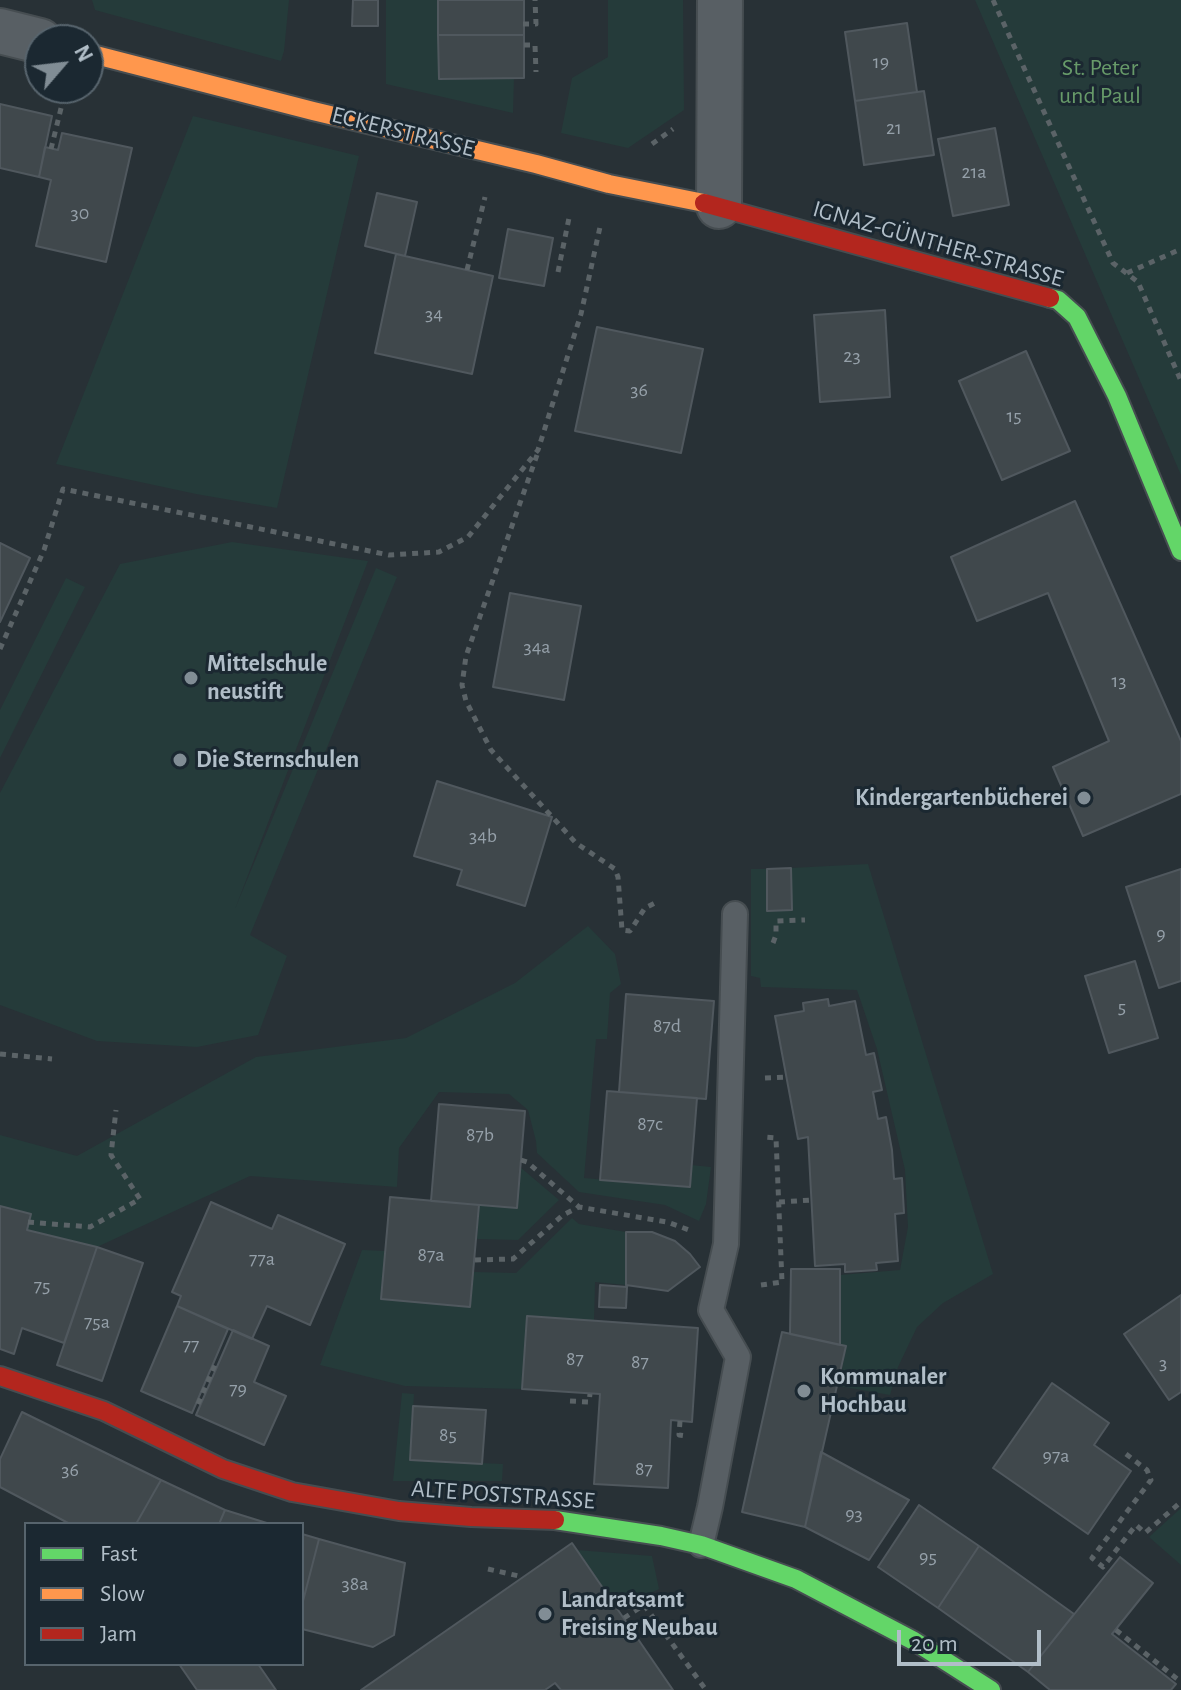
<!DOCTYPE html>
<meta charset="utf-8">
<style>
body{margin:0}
#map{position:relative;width:1181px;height:1690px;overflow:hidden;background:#283136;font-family:"Alegreya Sans",sans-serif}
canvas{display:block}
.legend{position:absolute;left:24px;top:1522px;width:280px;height:144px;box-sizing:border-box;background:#1b2831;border:2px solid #57646d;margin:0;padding:10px 14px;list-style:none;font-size:24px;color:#b1bec8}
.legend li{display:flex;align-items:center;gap:16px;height:40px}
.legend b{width:40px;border:2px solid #57646d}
.north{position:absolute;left:24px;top:24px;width:80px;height:80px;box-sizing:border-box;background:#1b2831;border:2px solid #57646d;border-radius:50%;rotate:62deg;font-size:22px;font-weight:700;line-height:32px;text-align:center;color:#b1bec8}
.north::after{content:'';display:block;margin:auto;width:28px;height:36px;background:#818d95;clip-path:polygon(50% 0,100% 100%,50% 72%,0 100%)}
.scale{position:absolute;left:897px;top:1630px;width:144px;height:36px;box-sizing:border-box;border:4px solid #b1bec8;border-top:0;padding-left:10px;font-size:24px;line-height:28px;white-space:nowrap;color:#b1bec8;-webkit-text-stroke:6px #1b2831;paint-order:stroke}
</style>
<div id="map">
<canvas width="1181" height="1690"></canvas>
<ul class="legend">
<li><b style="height:10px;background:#63d668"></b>Fast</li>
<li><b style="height:10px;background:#ff974d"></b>Slow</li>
<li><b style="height:10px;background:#b3261e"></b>Jam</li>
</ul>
<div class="north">N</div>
<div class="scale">20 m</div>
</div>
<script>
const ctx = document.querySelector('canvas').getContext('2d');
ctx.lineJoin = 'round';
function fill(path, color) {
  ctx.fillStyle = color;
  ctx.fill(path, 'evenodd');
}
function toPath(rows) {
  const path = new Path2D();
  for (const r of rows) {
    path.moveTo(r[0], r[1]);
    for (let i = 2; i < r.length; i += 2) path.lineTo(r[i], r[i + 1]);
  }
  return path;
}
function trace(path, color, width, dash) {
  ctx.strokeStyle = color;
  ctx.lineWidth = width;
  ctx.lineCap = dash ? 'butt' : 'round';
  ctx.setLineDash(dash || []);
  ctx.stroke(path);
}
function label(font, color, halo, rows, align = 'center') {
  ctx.font = font + ' "Alegreya Sans",sans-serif';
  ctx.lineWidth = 6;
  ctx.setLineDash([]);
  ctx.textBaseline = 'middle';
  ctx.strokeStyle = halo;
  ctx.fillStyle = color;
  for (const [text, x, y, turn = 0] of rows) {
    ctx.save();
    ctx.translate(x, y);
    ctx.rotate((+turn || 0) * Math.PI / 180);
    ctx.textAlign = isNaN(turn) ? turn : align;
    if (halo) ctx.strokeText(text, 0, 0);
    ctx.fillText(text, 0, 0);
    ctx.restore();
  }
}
const green = toPath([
 [92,0,289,0,284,51,281,61,95,10],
 [386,0,438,0,439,78,514,78,513,113,386,84],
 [608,0,683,0,684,110,628,148,561,133,572,78,608,57],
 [975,0,1181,0,1181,475,1092,270],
 [193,116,359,156,277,508,196,494,56,464],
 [232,542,368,561,235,909,376,568,397,577,250,935,287,956,258,1035,197,1047,97,1041,0,1005,0,793,120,564],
 [66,578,85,587,0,758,0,710],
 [868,864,993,1274,943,1303,917,1327,898,1367,890,1395,839,1386,846,1347,840,1345,840,1275,900,1270,908,1227,905,1170,877,1049,857,990,761,987,760,978,751,976,751,869,767,869,768,910,791,910,791,868],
 [588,926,615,954,621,984,610,993,607,1039,596,1039,584,1178,689,1187,691,1165,711,1167,706,1204,699,1221,665,1205,579,1192,537,1153,536,1141,528,1110,509,1094,439,1092,399,1148,397,1187,250,1176,97,1247,0,1223,0,1135,77,1156,256,1057,406,1038,515,983],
 [520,1167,559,1200,518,1240,477,1239,479,1205,517,1208],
 [572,1218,579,1224,626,1232,626,1285,595,1282,594,1321,527,1316,522,1389,405,1386,320,1365,362,1250,386,1251,382,1299,470,1307,473,1272,516,1273],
 [402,1393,414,1394,410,1460,503,1464,502,1481,393,1481],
 [1181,1508,1181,1565,1149,1537],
 [577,1550,652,1556,659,1589,618,1609]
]);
const building = toPath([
 [353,0,378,0,378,26,352,26,353,0],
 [438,0,524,0,524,35,438,35,438,0],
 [907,23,917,92,855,101,845,32,907,23],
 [438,35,524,35,524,78,439,79,438,35],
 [924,91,934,155,864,165,855,101,924,91],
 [0,104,52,116,39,177,0,168,0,104],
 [995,128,1009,205,953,216,938,139,995,128],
 [62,133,132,148,106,262,36,246,51,180,39,177,45,147,58,150,62,133],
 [377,193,417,202,405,256,365,246,377,193],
 [508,229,553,238,544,286,499,278,508,229],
 [396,254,493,276,472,374,375,353,396,254],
 [885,310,890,397,820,402,814,315,885,310],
 [597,327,703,349,681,453,575,431,597,327],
 [1026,351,1070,451,1002,480,959,381,1026,351],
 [1075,501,1181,741,1181,794,1083,836,1053,767,1109,741,1048,593,977,621,951,557,1075,501],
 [0,543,30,558,0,622,0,543],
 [510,593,581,606,564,700,493,687,510,593],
 [437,781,552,817,525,906,457,885,462,870,414,856,437,781],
 [791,868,792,910,767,911,767,869,791,868],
 [1181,869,1181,981,1159,988,1126,887,1181,869],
 [1135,961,1158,1038,1109,1053,1085,976,1135,961],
 [626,994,714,1001,706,1099,619,1092,626,994],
 [828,999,829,1006,855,1001,866,1055,874,1053,882,1090,873,1092,878,1119,886,1117,892,1150,894,1179,902,1178,904,1213,895,1214,898,1261,876,1263,877,1270,845,1272,845,1264,815,1266,808,1137,798,1139,775,1016,804,1011,803,1003,828,999],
 [607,1091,697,1098,690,1187,600,1180,607,1091],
 [439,1104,525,1111,517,1208,431,1201,439,1104],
 [390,1197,479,1205,470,1307,381,1299,390,1197],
 [211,1202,272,1229,278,1215,345,1244,310,1325,267,1306,252,1339,177,1306,181,1296,172,1292,211,1202],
 [0,1206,31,1214,27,1230,97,1247,64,1343,22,1328,14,1354,0,1349,0,1206],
 [626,1232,652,1232,675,1241,690,1254,700,1267,668,1291,626,1285,626,1232],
 [97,1247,143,1263,102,1381,57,1365,97,1247],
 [791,1269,840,1269,840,1345,790,1334,791,1269],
 [600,1285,627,1287,626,1308,599,1307,600,1285],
 [1181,1295,1181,1392,1169,1400,1124,1334,1181,1295],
 [177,1306,228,1329,192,1413,141,1391,177,1306],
 [527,1316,698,1328,692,1422,671,1420,668,1488,594,1484,600,1394,522,1389,527,1316],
 [233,1330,269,1346,254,1382,286,1396,264,1445,196,1415,233,1330],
 [782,1332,846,1346,805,1527,742,1512,782,1332],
 [1052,1383,1109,1423,1094,1445,1131,1471,1088,1534,993,1468,1052,1383],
 [413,1406,486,1410,482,1464,410,1460,413,1406],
 [22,1412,161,1480,136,1524,70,1524,0,1487,0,1459,22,1412],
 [821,1452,909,1500,869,1560,805,1527,821,1452],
 [161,1480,225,1510,219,1524,136,1524,161,1480],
 [919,1505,979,1546,938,1608,878,1567,919,1505],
 [225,1510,270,1524,219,1524,225,1510],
 [302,1534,319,1539,302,1605,302,1534],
 [319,1539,405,1563,394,1635,373,1647,302,1629,302,1605,319,1539],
 [572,1543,673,1690,561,1690,555,1683,545,1690,361,1690,572,1543],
 [979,1546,1074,1614,1028,1672,938,1608,979,1546],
 [1120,1557,1153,1583,1112,1634,1176,1684,1171,1690,1050,1690,1028,1672,1120,1557],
 [179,1664,258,1664,276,1690,197,1690,179,1664]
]);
const path = toPath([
 [993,0,1113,263,1138,282,1181,381],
 [523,24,536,24,535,0],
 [524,45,535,45,536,72],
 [652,144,673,129],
 [51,149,65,92],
 [467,270,485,197],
 [558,272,569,218],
 [1127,273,1181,249],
 [537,455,466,656,462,685,466,701,491,750,576,843,615,869,618,877,622,930,630,931,645,908,655,903],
 [0,649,44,550,63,489,389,555,439,552,468,537,538,450,581,314,600,227],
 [773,943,776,935,776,921,805,920],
 [0,1054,52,1059],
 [765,1078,786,1077],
 [521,1160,527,1162,579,1207],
 [779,1202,812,1200],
 [28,1222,90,1227,140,1199,111,1155,116,1110],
 [475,1260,513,1259,563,1215,579,1207,667,1222,692,1231],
 [761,1285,782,1282,776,1138,763,1137],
 [570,1401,589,1402,590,1394],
 [198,1404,215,1365],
 [680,1421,679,1435,686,1436],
 [1126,1454,1147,1470,1151,1480,1092,1558,1103,1567,1136,1525,1145,1533,1181,1502],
 [488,1569,523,1577],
 [624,1618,644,1605,706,1690],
 [1116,1630,1181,1682]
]);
const lane = toPath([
 [701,1545,710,1507,738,1357,711,1310,726,1244,735,914]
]);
const street = toPath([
 [0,31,40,41],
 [719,206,720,0]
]);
const fast = toPath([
 [1050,298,1058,300,1077,317,1117,396,1181,551],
 [555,1520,661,1536,701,1545,796,1579,914,1641,991,1690]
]);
const slow = toPath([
 [88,53,313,111,536,164,609,184,704,203]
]);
const jam = toPath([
 [704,203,1050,298],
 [0,1376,104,1411,223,1469,292,1492,399,1511,471,1517,555,1520]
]);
const markers = [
 [191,678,8,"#818d95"],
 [180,760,8,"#818d95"],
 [1084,798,8,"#818d95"],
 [804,1391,8,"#818d95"],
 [545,1614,8,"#818d95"]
];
const numberNames = [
 ["19",881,62],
 ["21",894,128],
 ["21a",974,172],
 ["30",80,213],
 ["34",434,314],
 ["23",852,356],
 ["36",639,390],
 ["15",1014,416],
 ["34a",537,647],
 ["13",1119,681],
 ["34b",483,836],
 ["9",1161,934],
 ["5",1122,1007],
 ["87d",667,1026],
 ["87c",650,1124],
 ["87b",480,1135],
 ["87a",431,1255],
 ["77a",262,1259],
 ["75",42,1286],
 ["75a",97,1322],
 ["77",191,1345],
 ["87",575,1359],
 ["87",640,1362],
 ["3",1163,1363],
 ["79",238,1389],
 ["85",448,1435],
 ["97a",1056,1456],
 ["87",644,1469],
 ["36",70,1470],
 ["93",854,1514],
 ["95",928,1557],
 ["38a",355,1584]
];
const parkNames = [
 ["St. Peter",1100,68],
 ["und Paul",1100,96]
];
const streetNames = [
 ["ECKERSTRASSE",403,132,14],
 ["IGNAZ-GÜNTHER-STRASSE",938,244,16],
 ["ALTE POSTSTRASSE",503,1495,4]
];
const poiNames = [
 ["Mittelschule",207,664],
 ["neustift",207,692],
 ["Die Sternschulen",196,760],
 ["Kindergartenbücherei",1068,798,"right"],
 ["Kommunaler",820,1377],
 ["Hochbau",820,1405],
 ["Landratsamt",561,1600],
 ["Freising Neubau",561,1628]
];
fill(green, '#253b3a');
fill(building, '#40484c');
trace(building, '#50585e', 2);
trace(lane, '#464d51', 28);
trace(street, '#464d51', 48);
trace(fast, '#464d51', 22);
trace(slow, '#464d51', 22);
trace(jam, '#464d51', 22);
trace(path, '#5b6367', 5, [6, 6]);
trace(lane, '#585f64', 24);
trace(street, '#585f64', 44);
trace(fast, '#63d668', 18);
trace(slow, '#ff974d', 18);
trace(jam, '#b3261e', 18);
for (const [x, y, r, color] of markers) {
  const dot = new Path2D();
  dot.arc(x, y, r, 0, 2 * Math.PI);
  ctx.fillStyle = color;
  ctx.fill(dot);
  trace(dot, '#1b2831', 3);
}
label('20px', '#95a0a9', null, numberNames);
label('24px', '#679a69', '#1b2831', parkNames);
label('24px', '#b1bec8', '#1b2831', streetNames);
label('bold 24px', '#b1bec8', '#1b2831', poiNames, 'left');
</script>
